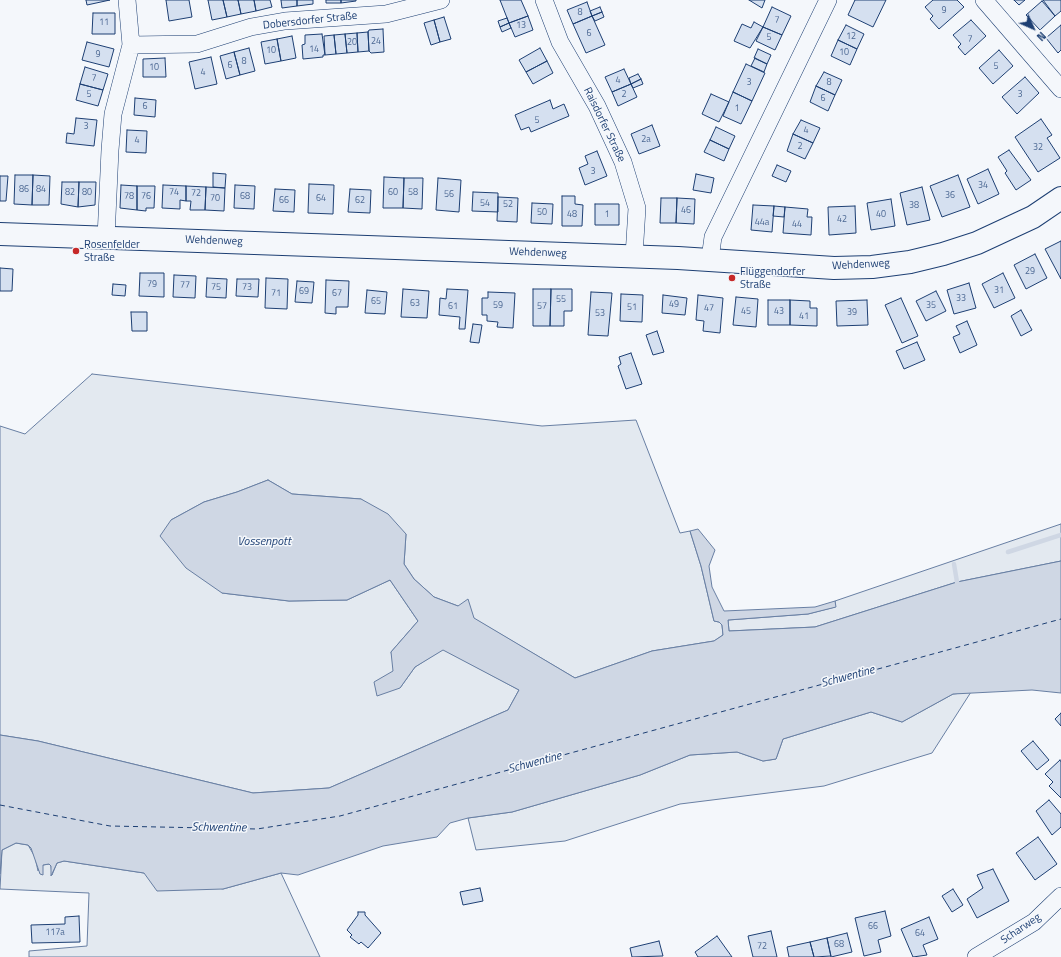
<!DOCTYPE html>
<meta charset="utf-8">
<style>
body{margin:0}
#map{position:relative;width:1061px;height:957px;overflow:hidden;background:#f4f7fb;font-family:"Titillium Web",sans-serif}
canvas{display:block}
.north{position:absolute;left:1013px;top:8px;width:40px;height:40px;-webkit-text-stroke:3px #f4f7fb;paint-order:stroke;rotate:135deg;font-size:11px;font-weight:700;line-height:16px;text-align:center;color:#1d3f73}
.north::after{content:'';display:block;margin:auto;width:14px;height:18px;background:#1d3f73;clip-path:polygon(50% 0,100% 100%,50% 72%,0 100%)}
</style>
<div id="map">
<canvas width="1061" height="957"></canvas>
<div class="north">N</div>
</div>
<script>
const ctx = document.querySelector('canvas').getContext('2d');
ctx.lineJoin = 'round';
function fill(path, color) {
  ctx.fillStyle = color;
  ctx.fill(path, 'evenodd');
}
function toPath(rows) {
  const path = new Path2D();
  for (const r of rows) {
    path.moveTo(r[0], r[1]);
    for (let i = 2; i < r.length; i += 2) path.lineTo(r[i], r[i + 1]);
  }
  return path;
}
function trace(path, color, width, dash) {
  ctx.strokeStyle = color;
  ctx.lineWidth = width;
  ctx.lineCap = dash ? 'butt' : 'round';
  ctx.setLineDash(dash || []);
  ctx.stroke(path);
}
function label(font, color, halo, rows, align = 'center') {
  ctx.font = font + ' "Titillium Web",sans-serif';
  ctx.lineWidth = 3;
  ctx.setLineDash([]);
  ctx.textBaseline = 'middle';
  ctx.strokeStyle = halo;
  ctx.fillStyle = color;
  for (const [text, x, y, turn = 0] of rows) {
    ctx.save();
    ctx.translate(x, y);
    ctx.rotate((+turn || 0) * Math.PI / 180);
    ctx.textAlign = isNaN(turn) ? turn : align;
    if (halo) ctx.strokeText(text, 0, 0);
    ctx.fillText(text, 0, 0);
    ctx.restore();
  }
}
const green = toPath([
 [92,374,542,426,636,420,680,533,690,531,701,566,714,621,719,622,722,625,723,635,714,641,652,651,575,678,473,618,458,606,434,597,414,579,404,564,406,534,361,499,292,494,268,480,237,492,204,502,171,520,222,593,289,601,347,600,390,580,418,621,391,652,400,688,415,667,443,649,519,690,508,710,329,788,253,793,38,741,0,735,0,426,25,434,92,374],
 [1061,524,1061,561,957,582,815,627,729,631,728,620,808,614,835,607,835,601,1061,524],
 [971,692,932,753,824,786,680,804,565,841,476,850,468,818,512,812,640,775,690,755,737,752,763,761,776,759,783,739,871,712,902,722,953,694,971,692],
 [16,843,28,845,35,857,38,871,43,865,49,864,51,866,52,875,57,863,64,861,144,873,223,889,281,873,320,957,29,957,29,951,87,946,89,893,0,889,2,850,16,843]
]);
const water = toPath([
 [268,480,292,494,361,499,388,514,406,534,404,564,414,579,434,597,458,606,468,599,474,618,575,678,652,651,714,641,723,635,722,625,719,622,714,621,701,566,690,531,698,529,715,550,709,566,712,587,724,611,815,607,835,601,836,607,808,614,728,620,729,631,815,627,957,582,1061,561,1061,693,1032,690,953,694,902,722,871,712,783,739,776,759,763,761,737,752,690,755,640,775,512,812,468,818,450,823,437,837,383,846,298,875,281,873,223,889,157,891,144,873,64,861,57,863,51,876,51,866,49,864,43,865,43,875,40,874,31,848,28,845,16,843,2,850,0,874,0,735,38,741,253,793,329,788,508,710,519,690,443,650,415,667,400,688,377,696,374,682,393,671,391,652,418,621,390,580,347,600,289,601,222,593,186,568,160,536,171,520,204,502,237,492,268,480]
]);
const stream = toPath([
 [1008,552,1061,535],
 [954,564,957,582]
]);
const ferry = toPath([
 [0,805,110,826,257,829,340,816,1061,619]
]);
const building = toPath([
 [86,0,110,0,87,5,86,0],
 [166,0,189,0,192,17,169,21,166,0],
 [208,0,223,0,227,17,212,20,208,0],
 [223,0,238,0,241,14,227,17,223,0],
 [238,0,254,0,256,11,241,14,238,0],
 [254,0,270,0,272,7,256,11,254,0],
 [281,0,297,0,297,6,282,8,281,0],
 [297,0,313,0,313,4,297,6,297,0],
 [326,0,341,0,341,3,326,3,326,0],
 [341,0,356,0,356,1,341,3,341,0],
 [500,0,521,0,528,16,509,23,500,0],
 [749,0,765,0,762,8,749,0],
 [855,0,886,0,873,27,848,15,855,0],
 [933,0,957,0,964,7,939,29,930,19,933,16,925,7,933,0],
 [1014,0,1025,0,1019,5,1014,0],
 [1043,0,1061,0,1061,11,1055,16,1043,0],
 [1042,1,1055,16,1040,30,1026,15,1042,1],
 [587,2,592,16,573,24,567,10,587,2],
 [600,7,602,12,592,16,590,11,600,7],
 [772,7,791,16,782,35,763,27,772,7],
 [602,12,604,17,595,21,592,16,602,12],
 [93,13,115,13,115,34,92,34,93,13],
 [528,16,533,30,515,37,509,23,528,16],
 [592,16,605,45,586,53,573,24,592,16],
 [444,17,451,39,440,42,434,20,444,17],
 [507,18,509,23,500,27,498,21,507,18],
 [434,20,440,42,431,45,424,23,434,20],
 [971,20,986,36,965,55,958,47,961,44,953,35,971,20],
 [754,22,763,27,750,48,734,41,742,24,751,28,754,22],
 [509,23,511,28,502,32,500,27,509,23],
 [846,25,864,34,857,49,838,40,846,25],
 [1061,25,1061,50,1058,53,1046,38,1061,25],
 [763,27,782,35,775,50,756,41,763,27],
 [383,29,384,52,371,53,369,51,368,32,369,30,383,29],
 [368,32,369,51,358,52,357,33,368,32],
 [357,33,358,52,347,53,345,34,357,33],
 [322,34,325,55,323,55,323,57,303,59,302,45,305,44,305,35,322,34],
 [345,34,347,53,336,54,334,35,345,34],
 [334,35,336,54,325,55,324,36,334,35],
 [292,36,296,58,281,61,277,39,292,36],
 [277,39,281,61,265,64,261,42,277,39],
 [838,40,857,49,850,65,831,56,838,40],
 [87,42,114,49,109,67,82,60,87,42],
 [249,48,255,71,240,75,234,52,249,48],
 [540,48,547,61,526,72,519,60,540,48],
 [758,49,771,55,767,64,754,58,758,49],
 [999,50,1013,66,993,84,979,68,999,50],
 [234,52,240,75,226,79,220,56,234,52],
 [211,57,217,84,195,89,189,62,211,57],
 [165,58,166,77,143,77,143,59,165,58],
 [755,58,767,64,764,72,751,66,755,58],
 [547,61,553,73,533,84,526,72,547,61],
 [746,64,765,73,752,101,733,92,746,64],
 [85,67,108,74,103,90,80,84,85,67],
 [624,69,631,84,612,92,605,77,624,69],
 [824,72,842,80,835,95,816,86,824,72],
 [638,74,641,79,631,84,629,78,638,74],
 [1025,77,1039,93,1017,114,1002,97,1025,77],
 [641,79,643,84,633,88,631,84,641,79],
 [80,84,103,90,98,106,76,100,80,84],
 [631,84,637,97,618,106,612,92,631,84],
 [816,86,835,95,828,111,810,102,816,86],
 [733,92,752,101,741,124,723,116,733,92],
 [711,94,729,102,719,122,702,114,711,94],
 [135,98,156,100,155,117,134,115,135,98],
 [550,100,553,109,564,104,569,116,531,132,529,127,521,130,515,115,550,100],
 [76,118,97,120,94,146,66,143,67,133,74,134,76,118],
 [1041,119,1052,135,1047,138,1060,158,1038,172,1015,137,1041,119],
 [801,120,820,128,813,143,793,134,801,120],
 [652,125,660,146,639,154,631,134,652,125],
 [716,127,735,136,729,149,710,140,716,127],
 [127,130,147,131,146,153,126,152,127,130],
 [793,134,813,143,805,159,787,151,793,134],
 [710,140,729,149,724,161,704,152,710,140],
 [1009,150,1031,180,1016,190,1005,173,1007,171,998,157,1009,150],
 [597,151,607,176,585,185,579,168,588,164,585,156,597,151],
 [777,165,791,171,786,182,772,176,777,165],
 [988,169,999,194,978,204,967,179,988,169],
 [213,173,226,174,225,188,213,187,213,173],
 [696,174,714,178,711,193,693,190,696,174],
 [15,175,33,175,32,205,14,204,15,175],
 [33,175,50,176,49,205,32,205,33,175],
 [958,175,970,207,942,217,930,186,958,175],
 [0,176,8,176,6,201,0,201,0,176],
 [384,177,404,178,403,208,383,208,384,177],
 [404,178,423,178,422,209,403,208,404,178],
 [438,178,461,180,459,212,436,210,438,178],
 [62,182,79,182,78,207,61,204,62,182],
 [79,182,96,182,95,205,78,207,79,182],
 [309,184,334,185,333,214,308,213,309,184],
 [121,185,137,186,137,210,120,208,121,185],
 [163,185,186,186,186,201,180,200,180,209,162,208,163,185],
 [235,185,255,186,254,209,234,208,235,185],
 [137,186,155,186,154,208,146,208,146,211,137,210,137,186],
 [186,186,206,187,205,210,190,210,191,201,186,201,186,186],
 [206,187,225,188,224,211,205,210,206,187],
 [922,187,930,220,907,225,900,193,922,187],
 [275,189,295,190,294,212,273,211,275,189],
 [350,189,371,190,370,213,348,212,350,189],
 [473,192,498,193,498,212,472,211,473,192],
 [562,196,575,196,575,204,583,205,582,226,562,226,562,196],
 [498,197,518,198,517,222,497,221,498,197],
 [661,198,677,198,676,223,660,223,661,198],
 [677,198,695,199,694,224,676,223,677,198],
 [891,199,895,226,871,230,867,203,891,199],
 [532,203,553,204,552,224,531,223,532,203],
 [595,204,619,204,619,225,595,225,595,204],
 [753,205,774,206,772,232,751,230,753,205],
 [774,206,785,207,784,217,773,216,774,206],
 [855,206,856,233,829,235,828,207,855,206],
 [785,207,808,209,807,217,812,217,811,235,783,233,785,207],
 [1061,241,1061,279,1045,249,1061,241],
 [1035,254,1047,278,1026,289,1014,265,1035,254],
 [0,268,13,269,12,291,0,291,0,268],
 [140,273,164,273,164,297,139,296,140,273],
 [1003,273,1015,298,994,308,982,284,1003,273],
 [174,275,196,276,195,298,173,297,174,275],
 [207,278,227,279,226,298,206,297,207,278],
 [266,278,288,279,287,309,265,308,266,278],
 [237,279,259,279,258,297,236,296,237,279],
 [326,280,349,281,348,307,336,307,336,314,325,313,326,280],
 [297,281,314,282,312,303,295,302,297,281],
 [969,283,976,308,954,314,947,290,969,283],
 [113,284,126,285,125,296,112,295,113,284],
 [403,289,429,291,427,318,401,317,403,289],
 [447,289,468,290,465,329,459,329,460,317,439,315,440,298,446,299,447,289],
 [533,289,551,289,550,326,533,326,533,289],
 [551,289,572,289,572,311,564,311,564,326,550,326,551,289],
 [367,290,387,292,385,314,365,313,367,290],
 [936,291,946,311,926,321,916,301,936,291],
 [488,292,515,293,513,328,497,327,498,322,487,321,487,315,482,315,482,298,488,298,488,292],
 [591,292,612,293,608,336,588,335,591,292],
 [621,294,643,295,642,322,620,321,621,294],
 [663,295,687,298,685,315,662,313,663,295],
 [698,295,723,298,720,333,703,331,704,321,696,320,698,295],
 [736,297,758,299,756,327,733,325,736,297],
 [901,298,918,336,902,343,885,305,901,298],
 [768,300,790,300,790,325,768,325,768,300],
 [790,300,810,301,810,308,817,308,817,326,790,325,790,300],
 [867,300,868,325,837,326,836,301,867,300],
 [1021,310,1032,330,1021,336,1011,316,1021,310],
 [131,312,147,312,147,331,132,331,131,312],
 [967,321,977,345,960,353,953,337,960,334,956,326,967,321],
 [473,324,482,325,479,343,470,342,473,324],
 [657,331,664,352,653,355,646,335,657,331],
 [917,342,925,360,904,369,896,351,917,342],
 [631,353,642,384,626,389,618,366,621,364,619,357,631,353],
 [1061,713,1061,726,1055,719,1061,713],
 [1033,741,1049,760,1037,770,1021,751,1033,741],
 [1060,760,1061,762,1061,798,1049,786,1053,782,1045,774,1060,760],
 [1049,800,1061,814,1061,827,1052,835,1036,811,1049,800],
 [1038,837,1057,864,1035,880,1016,853,1038,837],
 [993,869,1009,901,977,918,967,899,983,888,977,875,993,869],
 [480,888,483,901,463,905,460,892,480,888],
 [953,889,963,905,952,912,942,896,953,889],
 [885,911,891,936,878,940,881,952,864,956,855,918,885,911],
 [358,912,365,912,365,915,381,933,368,948,361,942,359,944,350,937,352,935,347,930,358,915,358,912],
 [79,916,80,942,32,943,31,925,65,924,65,917,79,916],
 [929,917,938,939,923,945,927,955,913,957,901,929,929,917],
 [771,931,777,957,753,957,748,936,771,931],
 [847,933,852,952,831,957,827,938,847,933],
 [717,936,732,957,698,957,695,952,717,936],
 [827,938,831,956,814,957,810,942,827,938],
 [659,941,663,956,632,957,630,948,659,941],
 [810,942,814,957,789,957,787,947,810,942]
]);
const minor = toPath([
 [544,0,560,42,597,106,623,162,637,208,634,256],
 [984,0,1061,89],
 [131,45,197,44,251,27,285,21,386,14,441,0],
 [106,238,110,150,113,114,131,45,127,0],
 [710,259,713,237,828,0],
 [976,957,1034,922,1061,896]
]);
const major = toPath([
 [0,234,678,258,834,268,872,267,910,262,943,254,977,243,1033,217,1061,198]
]);
const markers = [
 [76,251,4,"#c62828"],
 [732,278,4,"#c62828"]
];
const numberNames = [
 ["9",944,11],
 ["8",580,13],
 ["7",777,21],
 ["11",104,23],
 ["13",521,26],
 ["6",589,34],
 ["12",851,37],
 ["5",769,38],
 ["7",970,40],
 ["24",376,42],
 ["20",352,43],
 ["14",314,50],
 ["10",271,51],
 ["10",844,53],
 ["9",98,55],
 ["8",244,62],
 ["6",230,66],
 ["5",996,67],
 ["10",154,68],
 ["4",203,73],
 ["7",94,79],
 ["4",618,81],
 ["3",749,83],
 ["8",829,83],
 ["5",89,95],
 ["2",624,95],
 ["3",1020,95],
 ["6",823,99],
 ["6",145,107],
 ["1",737,109],
 ["5",537,121],
 ["3",86,127],
 ["4",806,131],
 ["2a",646,140],
 ["4",137,141],
 ["2",800,147],
 ["32",1038,148],
 ["3",593,172],
 ["34",983,186],
 ["86",24,190],
 ["84",41,190],
 ["82",70,193],
 ["80",87,193],
 ["74",174,193],
 ["60",393,193],
 ["58",413,193],
 ["72",196,194],
 ["56",449,195],
 ["36",950,196],
 ["78",129,197],
 ["76",146,197],
 ["68",245,197],
 ["70",215,199],
 ["64",321,199],
 ["66",284,201],
 ["62",360,201],
 ["54",485,204],
 ["52",508,205],
 ["38",914,206],
 ["46",686,211],
 ["50",542,213],
 ["48",572,215],
 ["1",607,215],
 ["40",881,215],
 ["42",842,220],
 ["44a",762,223],
 ["44",797,225],
 ["29",1030,272],
 ["79",152,285],
 ["77",185,286],
 ["75",216,288],
 ["73",247,288],
 ["31",999,291],
 ["69",304,292],
 ["71",276,294],
 ["67",337,294],
 ["33",961,299],
 ["55",561,300],
 ["65",376,302],
 ["63",415,304],
 ["49",674,305],
 ["59",498,306],
 ["35",931,306],
 ["61",453,307],
 ["57",542,307],
 ["51",632,308],
 ["47",709,309],
 ["45",746,312],
 ["43",779,312],
 ["39",852,313],
 ["53",600,314],
 ["41",804,317],
 ["66",873,927],
 ["117a",55,933],
 ["64",920,934],
 ["68",839,945],
 ["72",762,947]
];
const streetNames = [
 ["Dobersdorfer Straße",310,21,-6],
 ["Raisdorfer Straße",604,125,64],
 ["Wehdenweg",214,241,2],
 ["Wehdenweg",538,253,2],
 ["Wehdenweg",861,265,-3],
 ["Scharweg",1021,929,-34]
];
const poiNames = [
 ["Rosenfelder",84,245],
 ["Straße",84,258],
 ["Flüggendorfer",740,272],
 ["Straße",740,285]
];
const waterNames = [
 ["Vossenpott",264,542],
 ["Schwentine",848,677,-15],
 ["Schwentine",535,763,-15],
 ["Schwentine",219,828,1]
];
fill(green, '#e3e9f0');
trace(green, '#687fa3', 1);
fill(water, '#cfd7e4');
trace(water, '#687fa3', 1);
trace(stream, '#cfd7e4', 4.5);
trace(ferry, '#1d3f73', 1, [5, 4]);
fill(building, '#d5e0f0');
trace(building, '#1d3f73', 1);
trace(minor, '#1d3f73', 18);
trace(major, '#1d3f73', 24);
trace(minor, '#f4f7fb', 17);
trace(major, '#f4f7fb', 22);
for (const [x, y, r, color] of markers) {
  const dot = new Path2D();
  dot.arc(x, y, r, 0, 2 * Math.PI);
  ctx.fillStyle = color;
  ctx.fill(dot);
  trace(dot, '#f4f7fb', 1.5);
}
label('9px', '#4b6792', null, numberNames);
label('11px', '#1d3f73', '#f4f7fb', streetNames);
label('11px', '#1d3f73', '#f4f7fb', poiNames, 'left');
label('italic 12px', '#1d3f73', '#f4f7fb', waterNames);
</script>
